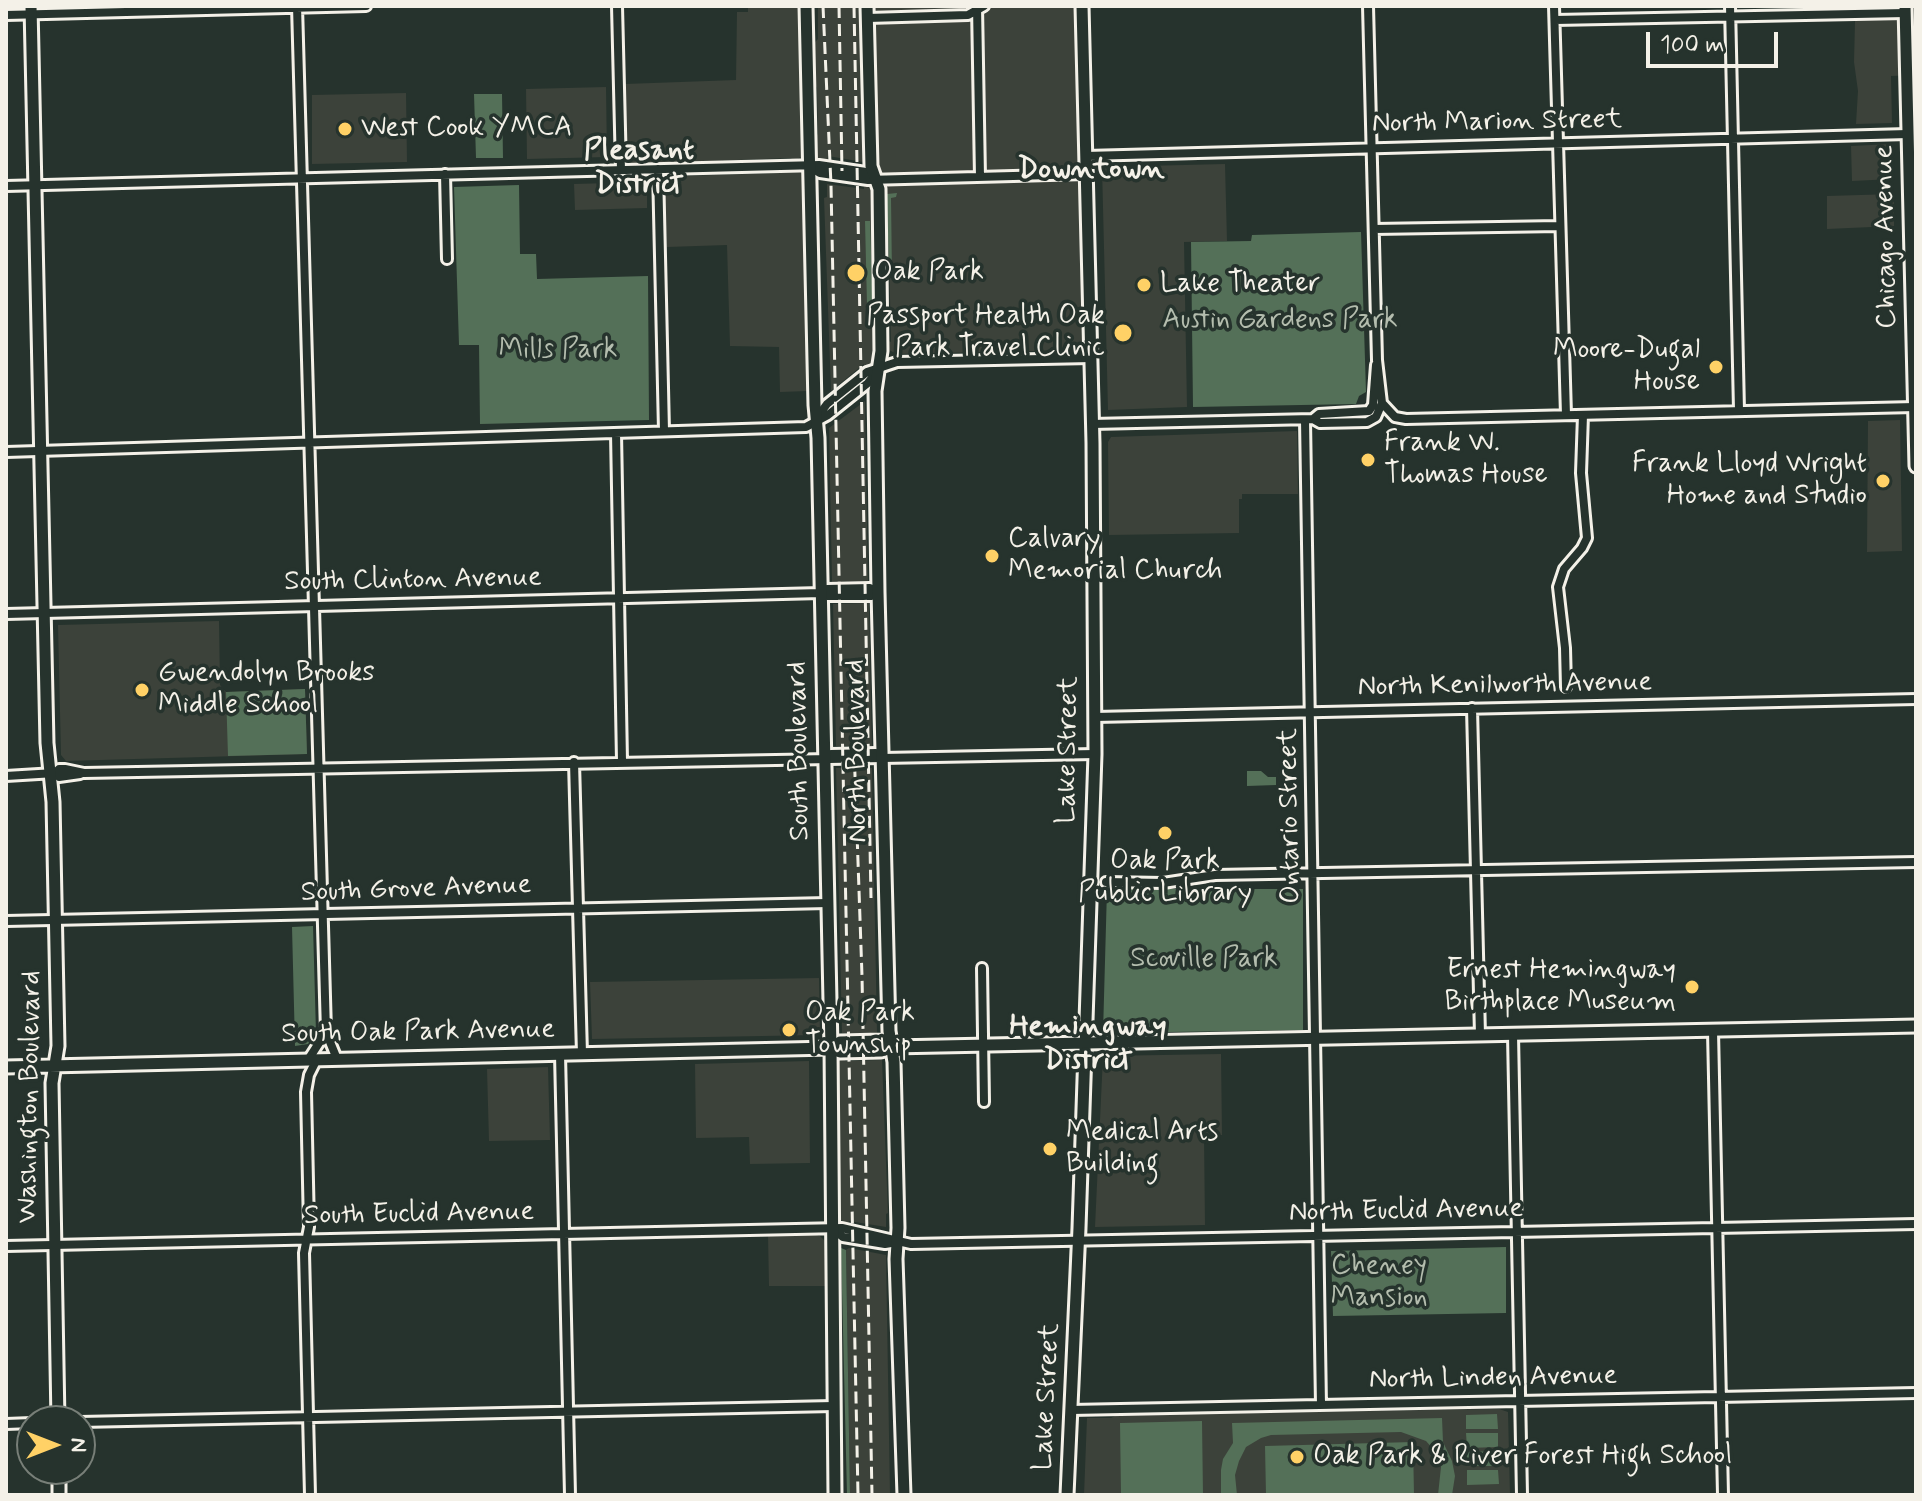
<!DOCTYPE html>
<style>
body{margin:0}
#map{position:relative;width:1922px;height:1501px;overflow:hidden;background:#26332d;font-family:Mynerve,sans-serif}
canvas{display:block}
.frame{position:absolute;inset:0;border:8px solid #f4f1e8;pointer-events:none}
.north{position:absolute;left:16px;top:1405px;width:80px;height:80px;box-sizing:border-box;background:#26332d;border:2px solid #787f78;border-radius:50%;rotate:90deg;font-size:22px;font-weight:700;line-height:32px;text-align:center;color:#f4f1e8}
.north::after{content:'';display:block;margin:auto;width:28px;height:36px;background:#ffd166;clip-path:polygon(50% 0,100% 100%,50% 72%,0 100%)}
.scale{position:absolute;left:1646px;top:32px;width:132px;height:36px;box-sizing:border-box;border:4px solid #f4f1e8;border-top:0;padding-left:10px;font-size:24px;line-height:28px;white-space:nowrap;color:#f4f1e8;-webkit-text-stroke:6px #26332d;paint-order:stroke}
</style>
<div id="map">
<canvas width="1922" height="1501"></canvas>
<div class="frame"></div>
<div class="north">N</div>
<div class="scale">100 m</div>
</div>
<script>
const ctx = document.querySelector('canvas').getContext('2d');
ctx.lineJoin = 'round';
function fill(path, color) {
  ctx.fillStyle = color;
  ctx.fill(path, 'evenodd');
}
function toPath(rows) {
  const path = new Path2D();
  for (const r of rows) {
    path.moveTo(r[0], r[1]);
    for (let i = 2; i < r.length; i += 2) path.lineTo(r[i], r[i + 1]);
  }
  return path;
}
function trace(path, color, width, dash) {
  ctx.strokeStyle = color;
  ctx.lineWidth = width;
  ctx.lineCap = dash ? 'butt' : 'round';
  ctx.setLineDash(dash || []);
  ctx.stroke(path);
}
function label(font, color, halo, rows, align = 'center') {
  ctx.font = font + ' Mynerve,sans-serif';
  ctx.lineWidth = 7;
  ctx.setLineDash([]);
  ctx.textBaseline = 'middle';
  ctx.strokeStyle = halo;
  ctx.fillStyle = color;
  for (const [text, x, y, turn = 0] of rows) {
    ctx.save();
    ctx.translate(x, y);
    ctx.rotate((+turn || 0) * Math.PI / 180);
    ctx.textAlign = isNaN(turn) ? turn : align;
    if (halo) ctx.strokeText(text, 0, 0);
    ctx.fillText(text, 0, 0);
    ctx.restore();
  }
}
const built = toPath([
 [748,6,801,6,799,16,800,58,802,61,806,151,804,156,794,160,790,158,630,164,626,158,625,84,736,80,737,12,748,12],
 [818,6,861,6,865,127,864,153,866,161,864,165,863,162,828,156,827,162,819,160,815,154,815,138,818,134,817,88,812,77,812,45,818,39],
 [873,6,1076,6,1085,337,1083,346,1079,350,897,354,887,349,885,339,891,342,888,211,887,185,877,167],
 [1848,6,1916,6,1916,75,1891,76,1892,123,1856,124,1858,91,1854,62,1855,22],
 [606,87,607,157,527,159,526,89],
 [406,93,407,162,312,164,312,95],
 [1892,144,1893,179,1852,181,1851,146],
 [1225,164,1227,241,1184,242,1187,407,1108,410,1102,167],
 [800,169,807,178,807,193,803,197,808,391,780,392,779,347,730,346,727,245,667,247,663,181,664,176,671,173,681,176,780,173,784,170],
 [647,182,647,208,575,210,574,184],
 [827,184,864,189,864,186,875,189,878,353,875,361,864,369,864,364,831,391,824,198,827,197],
 [1894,194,1894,226,1827,229,1827,196],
 [865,401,868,581,832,582,829,428],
 [1900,420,1902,551,1867,552,1868,421],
 [1297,431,1298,494,1242,494,1242,499,1239,499,1239,533,1109,535,1108,442,1111,437],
 [869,603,872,746,836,746,833,604],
 [219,621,220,685,226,692,305,689,307,754,66,761,61,755,58,625],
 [872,768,877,1033,842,1033,836,768],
 [819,978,820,1035,592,1039,590,982],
 [1221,1054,1222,1135,1204,1136,1205,1225,1095,1227,1103,1056],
 [845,1056,845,1061,882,1060,888,1213,886,1214,886,1227,849,1221,848,1225,840,1219,839,1091,836,1085,836,1063,840,1057],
 [809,1061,810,1163,750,1164,749,1137,696,1138,695,1064],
 [548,1067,550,1140,489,1141,487,1069],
 [813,1234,820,1236,827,1243,825,1286,769,1286,768,1235],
 [849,1248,886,1255,890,1495,850,1495,846,1250],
 [1499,1409,1508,1412,1510,1495,1084,1495,1087,1418,1111,1418,1119,1414]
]);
const green = toPath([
 [474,94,502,94,503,158,476,158],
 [519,185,520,254,536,254,537,279,648,276,649,420,480,424,479,345,459,345,454,187],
 [897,193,896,197,891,198,892,275,889,274,887,194],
 [865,221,870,221,873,316,871,316,871,305,867,304],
 [1361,232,1366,392,1359,396,1356,404,1193,407,1191,242,1251,241,1252,235],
 [305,689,307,754,228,756,226,692],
 [1247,771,1261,771,1268,777,1276,777,1276,785,1247,786],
 [1107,889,1303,889,1303,1030,1103,1033],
 [313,926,316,1033,308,1044,295,1046,292,927],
 [1506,1247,1506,1313,1333,1316,1331,1251],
 [841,1248,846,1250,850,1495,847,1495],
 [1497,1414,1498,1429,1466,1429,1466,1415],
 [1442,1418,1443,1442,1452,1461,1455,1476,1452,1495,1438,1495,1441,1467,1434,1450,1426,1441,1401,1432,1271,1435,1261,1438,1246,1447,1239,1461,1235,1475,1237,1495,1221,1495,1221,1470,1223,1459,1233,1443,1232,1423],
 [1202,1421,1203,1495,1121,1495,1120,1423],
 [1466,1433,1498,1433,1498,1447,1467,1448],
 [1413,1442,1414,1495,1266,1495,1265,1446],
 [1498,1451,1498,1466,1467,1466,1467,1452],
 [1467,1470,1498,1470,1499,1484,1467,1485]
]);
const street = toPath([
 [297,6,326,1032,337,1059],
 [617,6,621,170],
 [977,6,980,177],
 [1554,6,1566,415],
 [1730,6,1739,410],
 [6,15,366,6],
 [868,18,968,15,984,6],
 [1555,20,1905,13],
 [1086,156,1908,134],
 [810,167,820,173,868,180,1086,174],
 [658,169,664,431],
 [445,174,447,259],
 [6,186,819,165,866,172,874,178],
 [1374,229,1560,226],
 [1382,403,1395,417,1406,419,1915,407],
 [816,419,827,404,867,372,897,362,1091,358],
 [1313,419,1319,414,1369,411,1373,405,1376,365],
 [1305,420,1321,1405],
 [1092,424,1313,419,1320,423,1367,422,1376,417,1382,403,1377,360,1368,6],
 [616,433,622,761],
 [6,452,806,427,828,415,868,383,878,370],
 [821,593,827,589,870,588,878,592],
 [6,614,821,593,828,596,871,596,878,592],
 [1566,687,1565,648,1558,587,1564,569,1582,548,1587,538,1581,473,1583,415],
 [1472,708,1480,1035],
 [1095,717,1916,699],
 [824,757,831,754,876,753,883,757],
 [574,762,582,1054],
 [55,773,59,777,80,774],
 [6,776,55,773,59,769,65,769,84,773,1095,754],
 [1106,882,1163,883,1215,875,1916,862],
 [6,921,828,903],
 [982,968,984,1102],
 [1713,1031,1723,1495],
 [1513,1035,1522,1495],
 [560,1054,570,1495],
 [308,1060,326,1032],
 [834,1230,843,1237,885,1244,897,1242],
 [6,1246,842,1228,911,1244,1916,1224],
 [1071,1410,1916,1393],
 [80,1422,834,1406],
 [6,1424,32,1423],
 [310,1495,304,1253,309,1227,306,1092,309,1075,317,1059]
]);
const secondary = toPath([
 [31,6,47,743,53,802,58,1046,52,1083,58,1421],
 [806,6,815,405,818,438,831,1048,835,1495],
 [867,6,871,166,879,189,881,351,875,391,878,592,889,1031,894,1062,898,1228,896,1259,904,1495],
 [1905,6,1916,466],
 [831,1048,840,1042,881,1041,892,1047],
 [6,1067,831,1048,840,1052,881,1051,892,1047,1916,1026],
 [59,1469,59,1495],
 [1067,1495,1079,1228,1095,754,1093,443,1082,6]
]);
const rail = toPath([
 [823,6,831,185,858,1495],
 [839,6,842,171],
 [854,6,871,898],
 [854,747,862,976,872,1495]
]);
const markers = [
 [345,129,8,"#ffd166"],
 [856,273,10,"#ffd166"],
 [1144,285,8,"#ffd166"],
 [1123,333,10,"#ffd166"],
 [1716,367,8,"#ffd166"],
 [1368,460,8,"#ffd166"],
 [1883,481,8,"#ffd166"],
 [992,556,8,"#ffd166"],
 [142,690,8,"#ffd166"],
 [1165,833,8,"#ffd166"],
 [1692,987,8,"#ffd166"],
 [789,1030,8,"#ffd166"],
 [1050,1149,8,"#ffd166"],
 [1297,1457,8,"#ffd166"]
];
const streetNames = [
 ["North Marion Street",1497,123,-1],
 ["Chicago Avenue",1887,237,-91],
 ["South Clinton Avenue",413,581,-1],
 ["North Kenilworth Avenue",1505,686,-1],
 ["Lake Street",1069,750,-89],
 ["South Boulevard",800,751,-91],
 ["North Boulevard",858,751,-91],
 ["Ontario Street",1291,816,-91],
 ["South Grove Avenue",416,890,-2],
 ["South Oak Park Avenue",418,1033,-1],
 ["Washington Boulevard",31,1097,-89],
 ["North Euclid Avenue",1406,1212,-1],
 ["South Euclid Avenue",419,1215,-1],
 ["North Linden Avenue",1493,1379,-1],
 ["Lake Street",1048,1397,-87]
];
const poiNames = [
 ["West Cook YMCA",361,129],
 ["Oak Park",874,273],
 ["Lake Theater",1160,285],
 ["Passport Health Oak",1105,317,"right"],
 ["Park Travel Clinic",1105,349,"right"],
 ["Moore-Dugal",1700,351,"right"],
 ["House",1700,383,"right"],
 ["Frank W.",1384,444],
 ["Thomas House",1384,476],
 ["Frank Lloyd Wright",1867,465,"right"],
 ["Home and Studio",1867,497,"right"],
 ["Calvary",1008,540],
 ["Memorial Church",1008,572],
 ["Gwendolyn Brooks",158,674],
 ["Middle School",158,706],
 ["Oak Park",1165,862,"center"],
 ["Public Library",1165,894,"center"],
 ["Ernest Hemingway",1676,971,"right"],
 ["Birthplace Museum",1676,1003,"right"],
 ["Oak Park",805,1014],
 ["Township",805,1046],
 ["Medical Arts",1066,1133],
 ["Building",1066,1165],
 ["Oak Park & River Forest High School",1313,1457]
];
const parkNames = [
 ["Austin Gardens Park",1280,321],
 ["Mills Park",558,351],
 ["Scoville Park",1204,960],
 ["Cheney",1379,1267],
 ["Mansion",1379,1299]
];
const neighbourhoodNames = [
 ["Pleasant",639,152],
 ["District",639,186],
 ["Downtown",1091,171],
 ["Hemingway",1088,1028],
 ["District",1088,1062]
];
fill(built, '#3c423a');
fill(green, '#547058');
trace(street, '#f4f1e8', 14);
trace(secondary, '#f4f1e8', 17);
trace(street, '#26332d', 8);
trace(secondary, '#26332d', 11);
trace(rail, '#f4f1e8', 3, [12, 6]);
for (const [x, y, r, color] of markers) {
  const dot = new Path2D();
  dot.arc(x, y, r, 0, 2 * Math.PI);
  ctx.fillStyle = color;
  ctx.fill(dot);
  trace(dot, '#26332d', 3);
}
label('28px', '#f4f1e8', '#26332d', streetNames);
label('28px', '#f4f1e8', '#26332d', poiNames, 'left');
label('28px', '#b4bdae', '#26332d', parkNames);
label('bold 30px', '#f4f1e8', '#26332d', neighbourhoodNames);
</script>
